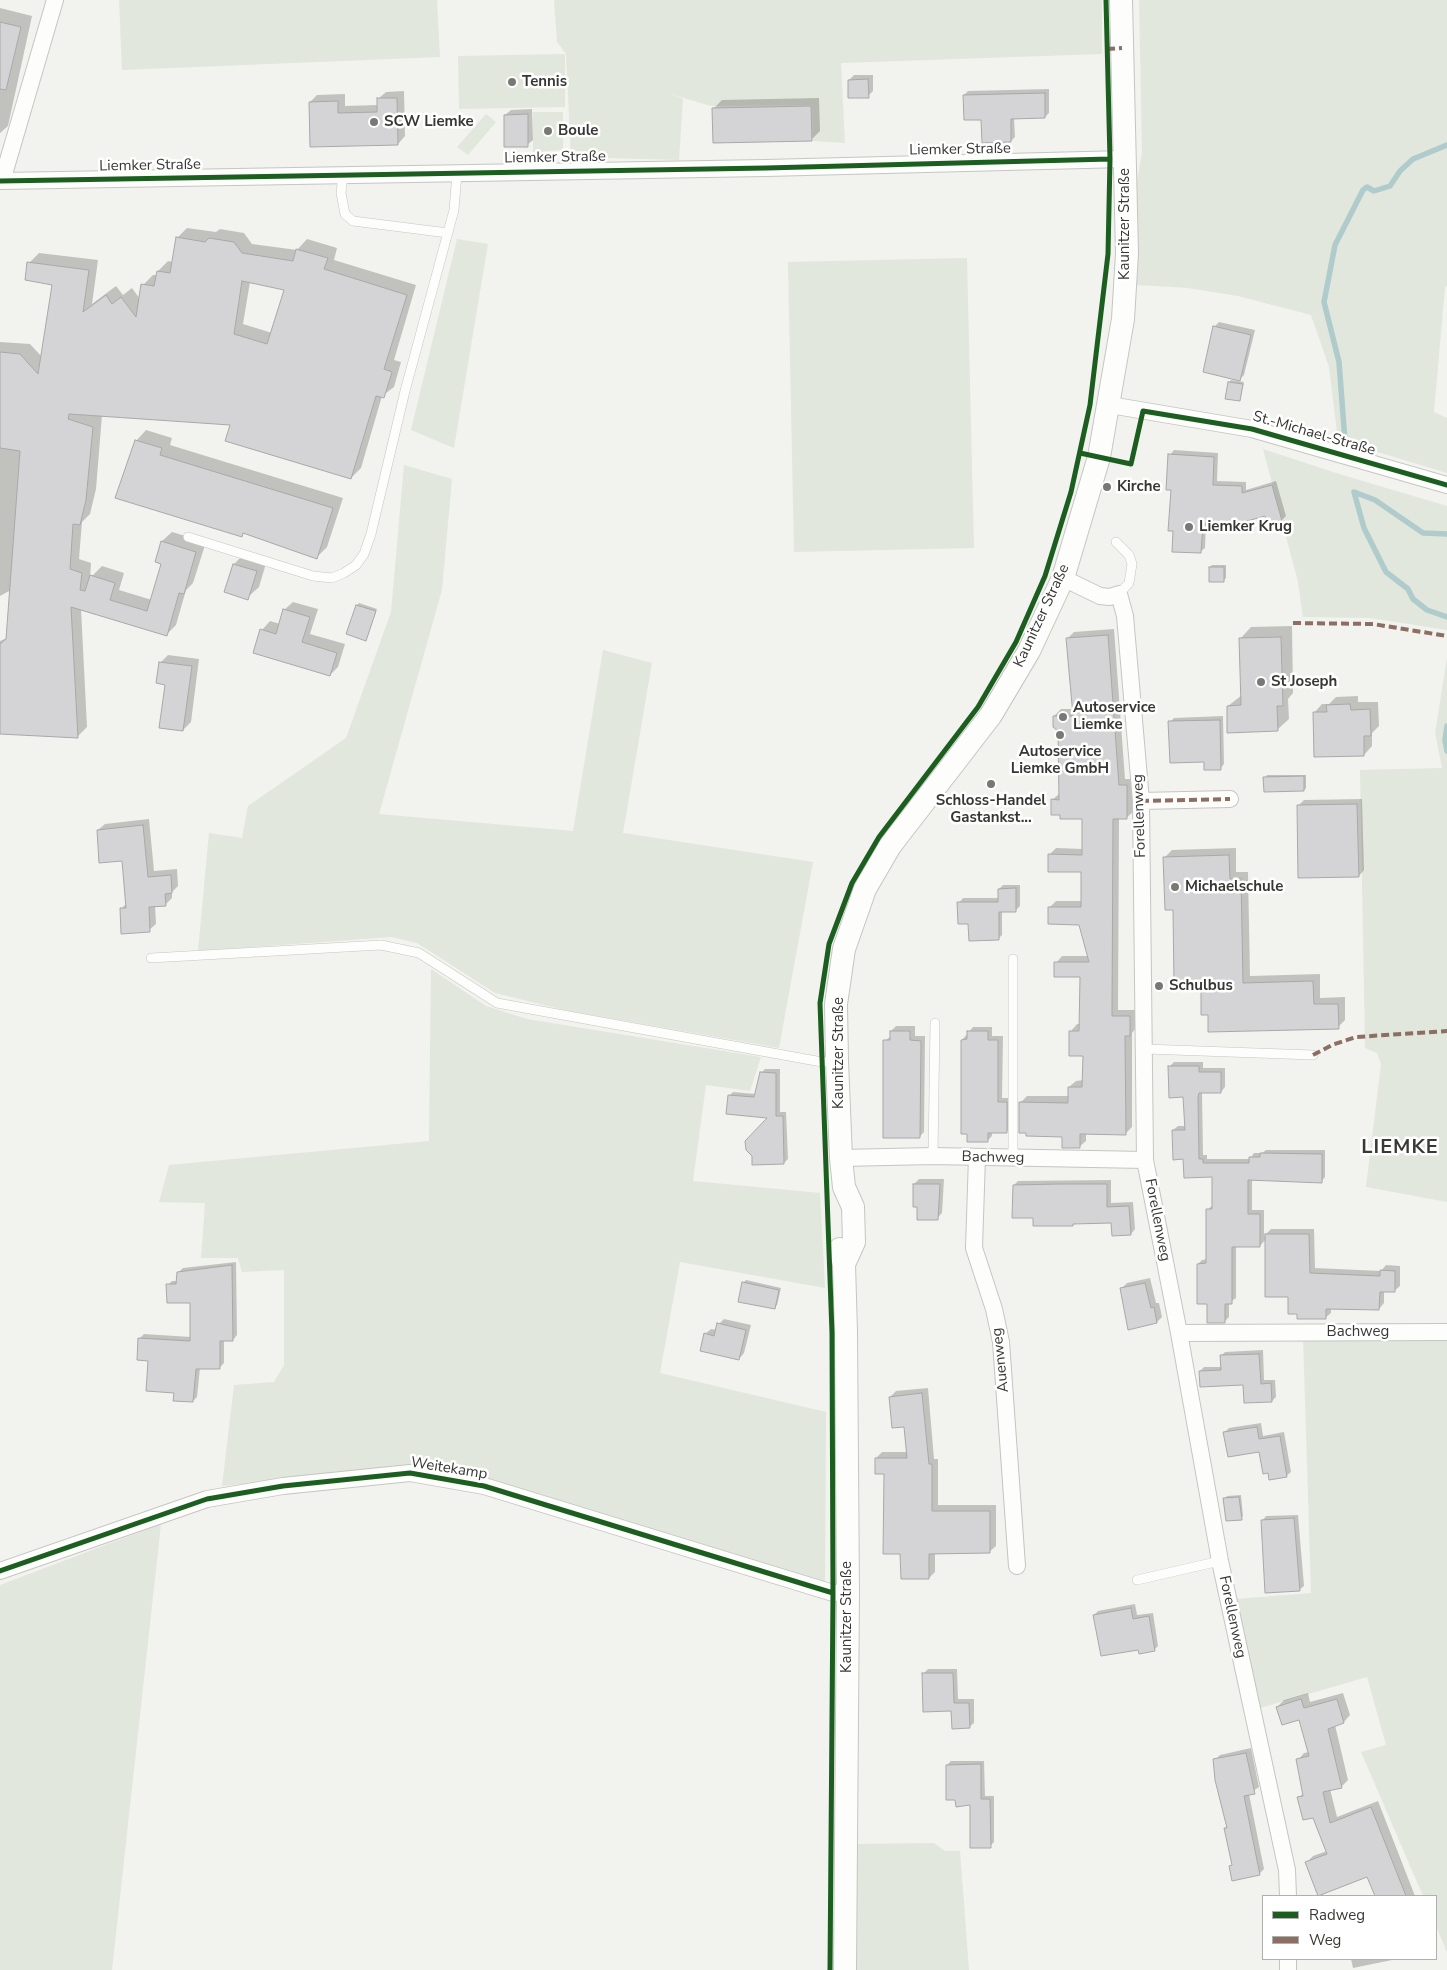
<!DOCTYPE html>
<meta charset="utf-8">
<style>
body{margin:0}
#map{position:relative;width:1447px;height:1970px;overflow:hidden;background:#f2f2ee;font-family:"Nunito Sans",sans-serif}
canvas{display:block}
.legend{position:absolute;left:1262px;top:1895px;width:175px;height:65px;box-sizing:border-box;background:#fff;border:1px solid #afafae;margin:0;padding:6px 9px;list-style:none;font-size:15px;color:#373734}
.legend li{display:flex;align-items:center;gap:10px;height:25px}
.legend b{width:25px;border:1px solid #afafae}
</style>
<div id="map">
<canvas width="1447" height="1970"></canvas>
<ul class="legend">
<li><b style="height:6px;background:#1b5e20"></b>Radweg</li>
<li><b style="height:6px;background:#8d6e63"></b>Weg</li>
</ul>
</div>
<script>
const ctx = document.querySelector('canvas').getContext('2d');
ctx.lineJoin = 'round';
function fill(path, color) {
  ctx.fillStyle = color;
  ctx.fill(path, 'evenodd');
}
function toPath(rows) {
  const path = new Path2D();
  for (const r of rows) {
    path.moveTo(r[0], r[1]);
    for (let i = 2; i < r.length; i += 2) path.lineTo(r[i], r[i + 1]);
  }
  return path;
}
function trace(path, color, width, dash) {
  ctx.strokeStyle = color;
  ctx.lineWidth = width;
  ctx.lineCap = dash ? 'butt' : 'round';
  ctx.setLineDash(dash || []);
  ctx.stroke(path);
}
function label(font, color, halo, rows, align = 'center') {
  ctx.font = font + ' "Nunito Sans",sans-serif';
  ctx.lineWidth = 5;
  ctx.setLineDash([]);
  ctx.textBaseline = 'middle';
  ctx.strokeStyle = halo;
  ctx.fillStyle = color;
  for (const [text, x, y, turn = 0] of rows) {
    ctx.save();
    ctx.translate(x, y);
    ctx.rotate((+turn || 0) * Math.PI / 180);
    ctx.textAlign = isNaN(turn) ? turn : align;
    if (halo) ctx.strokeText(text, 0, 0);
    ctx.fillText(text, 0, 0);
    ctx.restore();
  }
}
const green = toPath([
 [119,0,437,0,440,57,122,70],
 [554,0,1102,0,1102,54,841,63,845,143,813,141,812,105,711,106,670,94,683,99,679,160,571,157,566,54,557,42],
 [1139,0,1447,0,1447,286,1445,287,1434,412,1447,418,1447,473,1338,440,1329,367,1311,315,1238,296,1188,288,1137,285,1136,187,1142,152],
 [565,54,565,107,459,109,458,56],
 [563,112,563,150,533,152,533,112],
 [486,114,496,122,468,155,457,147],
 [457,239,488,244,454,448,411,430],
 [967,258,974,548,794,552,788,262],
 [1263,449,1336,473,1447,506,1447,630,1370,618,1303,617,1298,582],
 [404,465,452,479,442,590,379,814,573,831,603,650,652,663,623,833,813,862,779,1048,564,1010,495,993,417,943,392,937,198,951,209,833,242,838,248,806,346,738,391,612],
 [1447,658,1447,1202,1366,1187,1381,1064,1377,1053,1365,1048,1360,770,1442,768,1435,733],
 [431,969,486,1006,527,1019,761,1057,750,1091,706,1085,693,1181,820,1193,825,1288,680,1262,660,1373,826,1412,825,1582,488,1479,408,1467,222,1486,234,1385,274,1382,284,1365,284,1270,242,1272,238,1258,201,1258,205,1203,159,1202,169,1165,429,1141],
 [1303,1337,1447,1339,1447,1952,1436,1926,1436,1896,1423,1896,1361,1752,1386,1745,1367,1677,1260,1708,1236,1599,1311,1593],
 [161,1524,112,1970,0,1970,0,1585],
 [934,1843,945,1851,960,1851,969,1970,854,1970,857,1844]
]);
const shadow = toPath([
 [0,8,32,16,8,126,0,133],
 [854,75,873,75,873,91,868,96,849,80],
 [1049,89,1049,113,1045,117,1014,118,1015,137,1011,141,982,118,964,95,968,91],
 [404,91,405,136,398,144,310,102,317,95,345,94,345,106,378,105,378,99,386,92],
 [819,98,820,131,812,139,714,108,722,100],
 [532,109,533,140,527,145,505,115,511,110],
 [187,228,216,232,220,229,244,233,252,244,297,250,307,239,337,248,334,260,416,285,394,360,401,362,394,387,382,396,361,468,351,478,232,423,102,415,96,489,90,514,82,522,79,559,91,563,90,578,102,566,124,573,119,590,152,600,163,563,162,541,172,532,206,542,193,583,186,590,176,625,166,635,81,609,87,727,77,737,0,732,0,641,7,638,11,590,0,596,0,342,30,344,42,357,53,284,29,263,39,253,98,260,92,304,116,286,123,295,132,288,140,299,143,285,153,275,157,275,158,271,168,261,173,262,177,238],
 [250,282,285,289,272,333,243,324],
 [1219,322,1255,330,1244,375,1239,380,1214,327],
 [1231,380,1244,382,1240,400,1229,382],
 [146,430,172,438,170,445,343,498,327,547,317,557,245,533,242,535,136,441],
 [1174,450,1218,453,1217,481,1246,482,1246,490,1276,481,1286,516,1282,520,1266,514,1243,521,1239,525,1206,523,1205,548,1200,552,1174,530,1170,455],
 [245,553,267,560,259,587,247,598,234,564],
 [1212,565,1226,565,1226,578,1223,581,1210,567],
 [293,602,318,609,310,634,345,644,338,667,330,675,262,630,270,621,280,624,284,610],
 [359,603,377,609,366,639,357,605],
 [1292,626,1293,693,1288,699,1289,719,1277,730,1228,706,1242,695,1240,639,1251,627],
 [1114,629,1125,779,1133,779,1133,812,1126,818,1119,818,1118,1010,1136,1010,1136,1028,1132,1033,1132,1127,1126,1133,1086,1133,1086,1141,1079,1147,1020,1103,1027,1096,1069,1096,1069,1087,1076,1081,1084,1080,1084,1055,1071,1031,1077,1024,1081,1024,1081,976,1056,963,1062,956,1089,956,1080,923,1049,908,1056,901,1082,901,1082,871,1049,855,1056,848,1083,849,1083,818,1061,813,1052,800,1060,793,1059,731,1054,716,1061,709,1074,709,1067,639,1074,632],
 [168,655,199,659,191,722,183,730,160,663],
 [1358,696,1358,702,1378,702,1379,726,1372,733,1372,746,1364,755,1314,713,1322,704,1329,704,1336,697],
 [1223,716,1224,764,1220,769,1170,722,1174,718],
 [1267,775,1306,775,1306,788,1304,790,1265,778],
 [1362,799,1364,870,1359,876,1298,806,1304,800],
 [149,819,154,871,177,869,178,886,172,892,172,898,166,904,155,905,156,924,149,930,121,909,127,903,123,859,98,830,105,824],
 [1236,848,1236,872,1248,872,1250,976,1320,974,1320,998,1345,997,1345,1020,1338,1027,1209,1014,1202,983,1174,908,1165,857,1172,850],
 [1003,885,1020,885,1020,906,1016,910,1002,911,1002,935,998,939,970,922,959,903,963,898,999,898,999,889],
 [896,1026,915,1026,915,1036,925,1036,924,1132,919,1137,885,1041,891,1036,891,1031],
 [973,1027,992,1027,992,1036,1003,1036,1002,1098,1011,1098,1011,1127,1006,1132,992,1132,992,1136,987,1141,962,1040],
 [1174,1062,1203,1062,1203,1068,1225,1068,1225,1087,1221,1092,1202,1092,1203,1155,1207,1155,1207,1159,1250,1159,1254,1153,1262,1153,1266,1150,1325,1150,1325,1177,1321,1182,1252,1179,1252,1210,1264,1210,1264,1236,1271,1229,1314,1229,1315,1268,1381,1271,1386,1265,1400,1266,1400,1286,1394,1291,1384,1291,1384,1303,1379,1309,1331,1308,1331,1313,1325,1318,1298,1313,1266,1239,1260,1246,1236,1246,1236,1298,1229,1303,1229,1317,1224,1322,1208,1303,1198,1264,1202,1260,1208,1259,1207,1210,1213,1205,1213,1176,1184,1158,1173,1130,1178,1126,1186,1126,1184,1096,1169,1067],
 [765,1069,780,1069,780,1112,786,1112,788,1159,784,1163,770,1117,729,1096,733,1092,756,1094,761,1073],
 [919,1179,944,1179,942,1213,937,1218,914,1184],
 [1111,1180,1111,1203,1133,1202,1135,1229,1131,1234,1112,1222,1075,1222,1073,1225,1035,1217,1014,1185,1018,1181],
 [236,1262,237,1335,233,1340,224,1340,224,1363,220,1367,200,1368,197,1397,193,1401,175,1391,150,1359,139,1339,144,1334,191,1337,191,1302,168,1285,172,1281,178,1281,179,1272,183,1268],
 [1150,1278,1156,1303,1159,1303,1162,1317,1157,1322,1121,1289,1127,1283],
 [746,1280,781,1288,777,1305,774,1308,743,1283],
 [724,1319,751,1325,744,1353,739,1359,705,1334,711,1329,717,1330,719,1324],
 [1263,1350,1264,1380,1275,1380,1276,1397,1272,1401,1245,1384,1200,1371,1204,1367,1222,1367,1221,1356,1225,1352],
 [928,1388,934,1459,938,1459,938,1505,996,1505,996,1546,989,1552,935,1552,935,1572,929,1578,901,1553,885,1473,876,1458,882,1452,908,1452,905,1426,890,1397,896,1391],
 [1261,1423,1263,1436,1284,1432,1291,1472,1286,1476,1269,1471,1260,1451,1225,1432,1229,1428],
 [1241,1495,1243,1516,1241,1519,1225,1499,1227,1496],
 [1298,1515,1304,1586,1299,1590,1262,1521,1266,1516],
 [1135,1604,1137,1615,1153,1613,1158,1646,1154,1650,1139,1648,1094,1615,1098,1611],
 [928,1669,957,1669,958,1699,974,1699,974,1723,969,1727,923,1674],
 [1308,1693,1310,1702,1343,1693,1350,1715,1344,1722,1335,1725,1348,1780,1341,1787,1330,1789,1337,1817,1378,1801,1415,1896,1376,1896,1368,1875,1306,1863,1313,1856,1327,1851,1314,1816,1299,1797,1304,1793,1298,1760,1304,1753,1309,1752,1299,1718,1277,1707,1284,1700],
 [1251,1748,1259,1787,1249,1794,1264,1869,1259,1874,1230,1866,1233,1864,1225,1828,1228,1826,1215,1760,1220,1755],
 [951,1761,984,1761,985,1796,994,1796,994,1842,990,1846,971,1804,947,1765],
 [1351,1959,1397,1959,1353,1968]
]);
const stream = toPath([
 [1345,441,1339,362,1324,302,1335,245,1363,190,1367,187,1374,191,1390,186,1400,171,1413,159,1447,145],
 [1354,492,1364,528,1386,572,1408,589,1413,599,1427,610,1447,617],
 [1354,492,1375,500,1423,533,1447,534],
 [1447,726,1445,740,1447,751]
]);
const building = toPath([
 [0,22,21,27,6,90,0,89,0,22],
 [868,79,869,98,848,98,848,80,868,79],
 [1045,93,1045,118,1011,119,1011,142,982,143,981,120,964,120,963,95,1045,93],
 [377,98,397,98,398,145,310,147,309,102,338,101,338,113,377,112,377,98],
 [811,106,812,141,713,143,712,108,811,106],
 [528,114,528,147,504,147,504,115,528,114],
 [176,237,205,242,209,238,234,242,242,253,293,261,296,249,328,258,324,269,407,295,384,369,392,372,384,398,376,396,351,479,225,441,230,425,69,414,68,419,93,427,86,500,80,525,73,524,70,569,82,573,80,590,85,591,90,575,115,583,110,600,147,611,161,564,155,562,161,541,196,552,184,594,179,593,167,636,71,607,78,738,0,734,0,644,6,639,20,451,0,448,0,352,20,354,38,374,52,285,25,280,27,262,89,270,83,312,106,295,112,304,121,297,136,317,141,284,154,286,157,271,170,273,176,237],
 [242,281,284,290,267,344,234,334,242,281],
 [1213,326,1251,335,1240,381,1203,372,1213,326],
 [1228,382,1243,384,1240,401,1225,399,1228,382],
 [135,440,162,448,160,455,333,508,317,559,243,533,242,537,115,498,135,440],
 [1168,454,1214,457,1213,485,1242,486,1242,493,1272,485,1282,521,1268,526,1265,516,1240,523,1240,526,1203,524,1201,553,1172,552,1173,531,1168,531,1171,490,1166,490,1168,454],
 [233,564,257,571,248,600,224,592,233,564],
 [1209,567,1224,567,1224,582,1209,582,1209,567],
 [356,605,376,611,366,641,346,634,356,605],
 [283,609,310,617,302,642,337,653,330,676,253,653,260,629,276,634,283,609],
 [1108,635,1119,785,1127,785,1127,819,1113,819,1112,1016,1130,1016,1130,1036,1125,1036,1126,1135,1080,1134,1080,1148,1062,1148,1062,1137,1026,1136,1026,1133,1019,1133,1019,1102,1068,1103,1068,1087,1082,1087,1083,1056,1069,1056,1069,1031,1079,1031,1080,977,1054,977,1054,962,1089,962,1079,925,1048,924,1048,907,1081,907,1081,872,1048,872,1048,854,1082,855,1082,819,1060,819,1060,815,1051,815,1051,799,1059,800,1058,731,1053,727,1053,716,1073,716,1066,638,1108,635],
 [1281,637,1283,706,1277,706,1278,731,1227,733,1227,706,1241,705,1239,638,1281,637],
 [159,662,192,666,183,731,159,728,165,685,156,683,159,662],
 [1350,704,1351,710,1370,709,1371,736,1364,736,1364,756,1314,757,1313,712,1327,712,1326,705,1350,704],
 [1220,720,1221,770,1204,770,1204,762,1170,763,1168,721,1220,720],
 [1304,776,1304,791,1264,792,1263,777,1304,776],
 [1357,804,1359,877,1298,878,1297,805,1357,804],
 [143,825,148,877,171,875,172,893,165,894,166,906,149,907,150,932,121,934,120,908,126,908,122,861,99,863,97,830,143,825],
 [1229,855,1230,879,1241,878,1243,983,1313,981,1314,1004,1338,1004,1339,1029,1208,1032,1208,1015,1201,1015,1201,985,1174,985,1173,910,1165,910,1163,857,1229,855],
 [1016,888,1016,912,999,912,999,940,969,941,968,924,958,924,957,902,998,902,998,889,1016,888],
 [890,1031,910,1031,910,1040,921,1041,920,1138,883,1138,883,1040,890,1040,890,1031],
 [967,1031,988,1031,988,1040,998,1040,998,1102,1007,1102,1007,1133,988,1133,988,1142,967,1142,967,1134,961,1134,961,1040,967,1039,967,1031],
 [1168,1066,1199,1066,1199,1072,1221,1072,1221,1093,1199,1093,1198,1097,1199,1159,1203,1159,1203,1163,1249,1163,1249,1157,1260,1157,1260,1153,1322,1154,1322,1183,1248,1180,1248,1214,1260,1214,1260,1247,1232,1247,1232,1304,1225,1304,1225,1323,1207,1323,1207,1304,1197,1304,1197,1264,1206,1263,1206,1209,1212,1209,1212,1177,1184,1178,1183,1159,1173,1160,1172,1130,1185,1130,1183,1097,1169,1098,1168,1066],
 [760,1072,776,1073,776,1116,783,1116,784,1164,752,1165,752,1156,746,1150,745,1141,767,1118,726,1114,728,1095,754,1097,760,1072],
 [913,1184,940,1184,938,1220,917,1220,917,1207,913,1207,913,1184],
 [1059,1184,1107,1184,1107,1207,1129,1206,1131,1235,1112,1236,1111,1223,1073,1224,1073,1226,1033,1226,1033,1218,1012,1218,1013,1185,1059,1184],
 [1265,1234,1309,1234,1310,1273,1380,1276,1380,1270,1395,1271,1395,1292,1380,1292,1379,1310,1326,1309,1326,1319,1297,1319,1297,1314,1288,1314,1288,1297,1265,1297,1265,1234],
 [232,1265,233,1341,220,1341,220,1369,196,1369,193,1402,173,1401,174,1393,146,1391,148,1361,137,1360,138,1338,190,1341,190,1303,167,1303,166,1284,176,1284,177,1272,232,1265],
 [742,1282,779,1290,775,1309,738,1302,742,1282],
 [1145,1283,1151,1308,1154,1307,1157,1323,1128,1330,1120,1288,1145,1283],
 [717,1323,746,1330,739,1360,700,1351,704,1333,714,1336,717,1323],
 [1259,1354,1261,1384,1271,1383,1272,1402,1244,1403,1243,1385,1200,1387,1199,1371,1221,1370,1220,1355,1259,1354],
 [922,1393,929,1464,932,1464,932,1511,990,1511,990,1553,929,1554,929,1579,901,1579,900,1554,883,1554,884,1474,875,1474,875,1458,907,1458,904,1427,892,1428,889,1397,922,1393],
 [1257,1427,1259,1439,1280,1436,1287,1477,1269,1480,1268,1473,1263,1474,1259,1452,1228,1457,1223,1432,1257,1427],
 [1239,1497,1242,1520,1226,1521,1223,1498,1239,1497],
 [1294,1518,1300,1591,1265,1593,1261,1520,1294,1518],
 [1131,1608,1133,1619,1149,1616,1155,1651,1139,1654,1138,1650,1101,1656,1093,1615,1131,1608],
 [922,1673,953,1673,954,1703,969,1703,970,1728,952,1729,951,1711,923,1712,922,1673],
 [1301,1699,1304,1708,1337,1699,1344,1723,1328,1729,1342,1788,1323,1792,1330,1823,1371,1807,1406,1896,1375,1896,1367,1877,1318,1896,1305,1862,1327,1854,1313,1818,1303,1820,1297,1797,1303,1796,1296,1759,1309,1756,1299,1720,1282,1725,1276,1707,1301,1699],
 [1246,1753,1255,1794,1244,1796,1260,1875,1232,1881,1229,1866,1232,1865,1224,1828,1227,1828,1215,1780,1213,1759,1246,1753],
 [981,1764,981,1799,990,1799,991,1848,970,1848,970,1805,956,1807,955,1800,946,1800,946,1765,981,1764]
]);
const lane = toPath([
 [343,175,341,193,345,214,353,221,448,233],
 [188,537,313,576,332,578,344,573,356,565,364,554,371,534,405,391,454,210,457,173],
 [1116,542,1129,555,1132,564,1129,583,1119,594],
 [151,958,381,945,419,953,497,1003,822,1062,836,1061],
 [1013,959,1013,1158],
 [1145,1049,1313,1055],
 [933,1156,935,1023],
 [1137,1580,1220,1561]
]);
const street = toPath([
 [0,181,766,168,1125,159],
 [2,181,55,0],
 [1110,405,1252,429,1447,485],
 [1063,578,1100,596,1110,597,1119,594,1125,616,1141,801,1145,1160,1179,1333,1220,1561,1287,1870,1288,1896],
 [1141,801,1230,799],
 [977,1157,974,1248,994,1309,1001,1342,1017,1566],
 [841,1158,933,1156,1145,1160],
 [1179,1333,1447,1332],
 [0,1571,207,1499,283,1486,410,1473,484,1486,833,1593,848,1592],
 [1288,1959,1288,1970]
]);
const secondary = toPath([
 [840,1249,844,1264,846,1332,848,1592,845,1970],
 [844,1264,854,1242,853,1207,844,1187,841,1158,837,1061,836,1004,844,949,865,889,890,846,991,715,1029,651,1063,578,1099,457,1123,319,1127,253,1121,0]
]);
const quiet = toPath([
 [1107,49,1122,48],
 [1293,623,1373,624,1447,636],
 [1141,801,1230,799],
 [1313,1055,1332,1045,1356,1037,1447,1031]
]);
const cycleway = toPath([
 [0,181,766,168,1110,159],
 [1080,453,1131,464,1143,411,1252,429,1447,485],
 [0,1571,207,1499,283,1486,410,1473,484,1486,833,1593],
 [830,1970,833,1593,832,1333,820,1003,829,944,852,883,879,837,978,707,1016,642,1045,576,1071,492,1090,405,1108,254,1110,159,1106,0]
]);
const markers = [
 [512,82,5,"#787875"],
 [374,122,5,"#787875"],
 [548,131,5,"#787875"],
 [1107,487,5,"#787875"],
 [1189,527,5,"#787875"],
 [1261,682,5,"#787875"],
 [1063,717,5,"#787875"],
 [1060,735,5,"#787875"],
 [991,784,5,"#787875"],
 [1175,887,5,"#787875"],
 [1159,986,5,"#787875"]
];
const poiNames = [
 ["Tennis",522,82],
 ["SCW Liemke",384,122],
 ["Boule",558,131],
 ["Kirche",1117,487],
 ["Liemker Krug",1199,527],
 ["St Joseph",1271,682],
 ["Autoservice",1073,708],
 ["Liemke",1073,725],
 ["Autoservice",1060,752,"center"],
 ["Liemke GmbH",1060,769,"center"],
 ["Schloss-Handel",991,801,"center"],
 ["Gastankst...",991,818,"center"],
 ["Michaelschule",1185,887],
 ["Schulbus",1169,986]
];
const streetNames = [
 ["Liemker Straße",960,150,-1],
 ["Liemker Straße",555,158,-1],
 ["Liemker Straße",150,166,-1],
 ["Kaunitzer Straße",1125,224,-90],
 ["St.-Michael-Straße",1314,434,16],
 ["Kaunitzer Straße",1042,616,-65],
 ["Forellenweg",1140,816,-92],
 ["Kaunitzer Straße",839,1053,-90],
 ["Bachweg",993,1158,1],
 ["Forellenweg",1157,1220,79],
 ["Bachweg",1358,1332],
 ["Auenweg",1001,1360,-96],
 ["Weitekamp",449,1469,9],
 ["Kaunitzer Straße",847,1617,-90],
 ["Forellenweg",1232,1617,78]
];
const districtNames = [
 ["LIEMKE",1400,1148]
];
fill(green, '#e1e7dc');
fill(shadow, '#0003');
trace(stream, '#b0cbcb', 5.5);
fill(building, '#d4d3d6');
trace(building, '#a8a8a8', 1);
trace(lane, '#c5c5c3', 10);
trace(street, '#c5c5c3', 18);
trace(secondary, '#c5c5c3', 24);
trace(lane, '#fdfdfc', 9);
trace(street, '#fdfdfc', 16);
trace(secondary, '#fdfdfc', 22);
trace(quiet, '#8d6e63', 4, [8, 4]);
trace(cycleway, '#1b5e20', 5);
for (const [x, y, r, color] of markers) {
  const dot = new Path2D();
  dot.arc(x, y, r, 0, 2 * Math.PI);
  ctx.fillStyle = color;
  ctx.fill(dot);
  trace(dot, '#fff', 2);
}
label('bold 15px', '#373734', '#fff', poiNames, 'left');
label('15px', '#373734', '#fff', streetNames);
ctx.letterSpacing = '1px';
label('bold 20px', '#3a3933', '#fff', districtNames);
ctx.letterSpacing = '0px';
</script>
